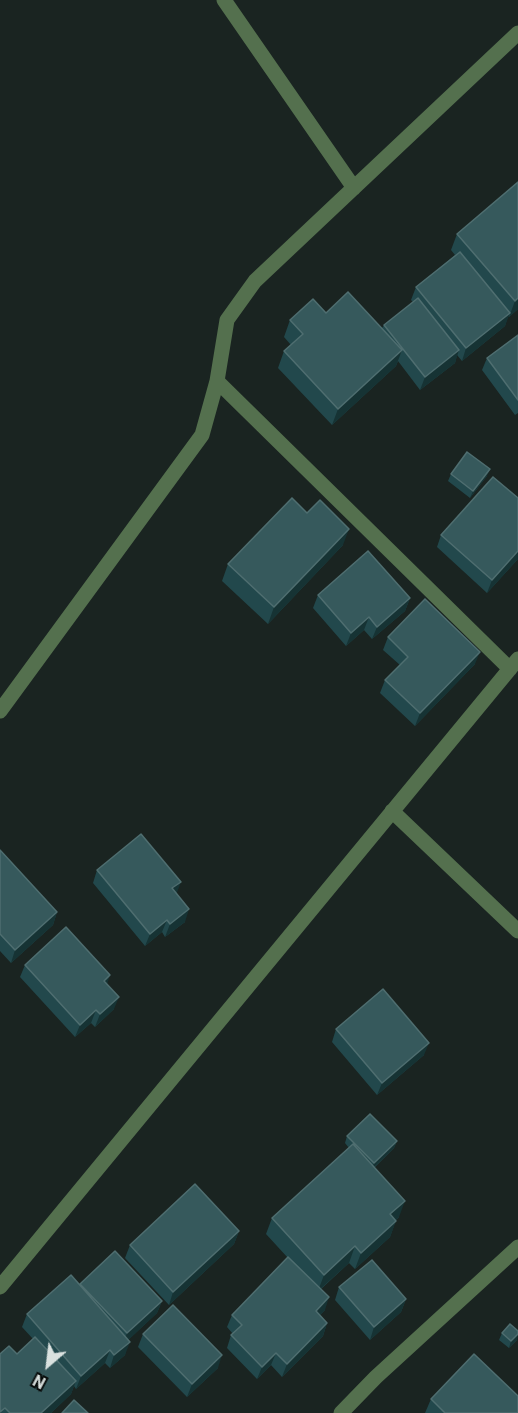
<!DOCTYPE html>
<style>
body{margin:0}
#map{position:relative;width:518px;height:1413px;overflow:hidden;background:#1a2421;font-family:Roboto,sans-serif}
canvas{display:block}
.north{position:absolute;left:18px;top:1335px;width:60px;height:60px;-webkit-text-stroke:4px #080c0b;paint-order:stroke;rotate:208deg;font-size:16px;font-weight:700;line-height:24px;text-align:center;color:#dae1df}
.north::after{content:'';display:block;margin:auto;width:21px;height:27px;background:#dae1df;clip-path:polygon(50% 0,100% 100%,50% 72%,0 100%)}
</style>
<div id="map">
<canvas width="518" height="1413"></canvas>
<div class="north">N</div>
</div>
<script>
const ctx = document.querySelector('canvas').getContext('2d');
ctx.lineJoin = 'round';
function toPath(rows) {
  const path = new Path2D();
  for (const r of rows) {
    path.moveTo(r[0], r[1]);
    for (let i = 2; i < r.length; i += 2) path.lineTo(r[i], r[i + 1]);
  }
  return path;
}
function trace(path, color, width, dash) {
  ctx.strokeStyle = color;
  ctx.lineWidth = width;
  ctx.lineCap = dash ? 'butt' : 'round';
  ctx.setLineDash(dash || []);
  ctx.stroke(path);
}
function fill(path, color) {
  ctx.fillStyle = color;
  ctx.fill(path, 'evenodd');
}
const minor = toPath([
 [224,0,354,188],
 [217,381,510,669],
 [0,711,202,435,217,381,227,320,255,281,518,33],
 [392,811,518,931],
 [0,1287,518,659],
 [341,1413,376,1377,518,1247]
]);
const wall = toPath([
 [518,182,518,309,509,317,508,316,505,326,462,361,457,355,455,363,420,390,398,361,396,366,332,425,278,368,284,351,291,345,284,337,290,320,326,313,382,328,384,325,413,302,411,300,416,287,455,255,451,250,457,234],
 [518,335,518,413,515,415,482,370,487,358],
 [451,474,487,476,470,498,448,481],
 [307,513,343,545,268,624,222,581,228,564],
 [441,535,518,559,487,593,437,547],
 [318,595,410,598,405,611,372,639,364,630,346,646,313,608],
 [388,637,475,664,415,726,380,693,385,680,400,665,383,650],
 [0,850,57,912,53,925,11,963,0,951],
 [97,870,185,922,165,937,162,932,145,946,93,883],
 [25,965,107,984,114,1009,95,1027,91,1023,75,1037,20,977],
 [336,1029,424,1055,377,1095,332,1042],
 [347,1136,397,1141,394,1148,374,1168,399,1217,396,1220,390,1237,355,1269,349,1263,321,1289,325,1310,320,1315,327,1323,323,1336,282,1377,271,1365,257,1379,227,1348,231,1335,233,1334,227,1327,232,1315,288,1258,266,1234,272,1218,349,1148,345,1143],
 [239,1231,234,1244,169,1305,125,1258,130,1245],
 [80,1284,162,1301,157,1313,128,1340,125,1355,110,1368,105,1363,76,1389,74,1386,71,1394,51,1413,0,1413,17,1354,33,1339,22,1327,27,1314,80,1286],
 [339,1287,406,1299,401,1312,370,1340,335,1300],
 [502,1333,517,1340,509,1348,499,1340],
 [143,1334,218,1368,187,1397,138,1347],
 [431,1399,518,1413,425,1413]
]);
const shadedWall = toPath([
 [518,298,518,309,509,317,515,301],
 [510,313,505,326,462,361,466,348],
 [402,350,396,366,332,425,338,409],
 [459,350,455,363,420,390,425,377],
 [490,469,487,476,470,498,473,491],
 [349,529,343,545,268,624,274,607],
 [518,551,518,559,487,593,492,580],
 [410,598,405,611,372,639,377,627],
 [369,617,364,630,346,646,351,633],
 [480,652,475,664,415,726,420,713],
 [181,882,176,895,172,888],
 [189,909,185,922,165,937,170,924],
 [57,912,53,925,11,963,15,950],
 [167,920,162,932,145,946,150,934],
 [110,975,106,988,104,981],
 [119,997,114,1009,95,1027,100,1014],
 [96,1010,91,1023,75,1037,80,1025],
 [429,1043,424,1055,377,1095,382,1083],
 [397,1141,394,1148,371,1170,374,1163],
 [405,1201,399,1217,384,1231,390,1214],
 [396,1221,390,1237,355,1269,361,1253],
 [239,1231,234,1244,169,1305,173,1292],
 [355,1246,349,1263,318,1291,324,1275],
 [329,1297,325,1310,311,1324,316,1311],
 [406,1299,401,1312,370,1340,374,1327],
 [162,1301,157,1313,122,1346,127,1333],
 [327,1323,323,1336,282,1377,287,1364],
 [518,1334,517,1340,509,1348,511,1341],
 [130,1342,125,1355,110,1368,114,1355],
 [110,1350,105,1363,76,1389,81,1376],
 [276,1353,271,1365,257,1379,262,1367],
 [222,1355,218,1368,187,1397,192,1384],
 [76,1381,71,1394,51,1413,41,1413]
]);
const building = toPath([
 [518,182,518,298,515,301,457,234,518,182],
 [460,252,510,313,466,348,416,287,460,252],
 [348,292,402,350,338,409,284,351,303,334,290,320,313,299,326,313,348,292],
 [418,298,459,350,425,377,384,325,418,298],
 [518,335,518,400,487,358,518,335],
 [467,452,490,469,473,491,451,474,467,452],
 [493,477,518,498,518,551,492,580,441,535,493,477],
 [292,498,307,513,320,500,349,529,274,607,228,564,292,498],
 [368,551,410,598,377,627,369,617,351,633,318,595,368,551],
 [425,599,480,652,420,713,385,680,408,657,388,637,425,599],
 [141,834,181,882,172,888,189,909,170,924,167,920,150,934,97,870,141,834],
 [0,850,57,912,15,950,0,934,0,850],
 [66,927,110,975,104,981,119,997,100,1014,96,1010,80,1025,25,965,66,927],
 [383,989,429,1043,382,1083,336,1029,383,989],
 [370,1114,397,1141,374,1163,347,1136,370,1114],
 [353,1144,405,1201,390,1214,396,1221,361,1253,355,1246,324,1275,272,1218,353,1144],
 [195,1184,239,1231,173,1292,130,1245,195,1184],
 [115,1251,162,1301,127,1333,80,1284,115,1251],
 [288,1257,329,1297,316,1311,327,1323,287,1364,276,1353,262,1367,231,1335,242,1325,232,1315,288,1257],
 [372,1260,406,1299,374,1327,339,1287,372,1260],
 [71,1275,130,1342,114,1355,110,1350,81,1376,27,1314,71,1275],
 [173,1305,222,1355,192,1384,143,1334,173,1305],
 [510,1324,518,1331,518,1334,511,1341,502,1333,510,1324],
 [35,1337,76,1381,41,1413,10,1413,5,1408,0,1412,0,1354,9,1346,17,1354,35,1337],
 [474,1354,518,1396,518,1413,445,1413,431,1399,474,1354],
 [74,1400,88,1413,62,1413,74,1400]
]);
trace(minor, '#54704e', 15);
fill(wall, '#22484c');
fill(shadedWall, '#163334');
fill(building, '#36595c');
trace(building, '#4f6e70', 1.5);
</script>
